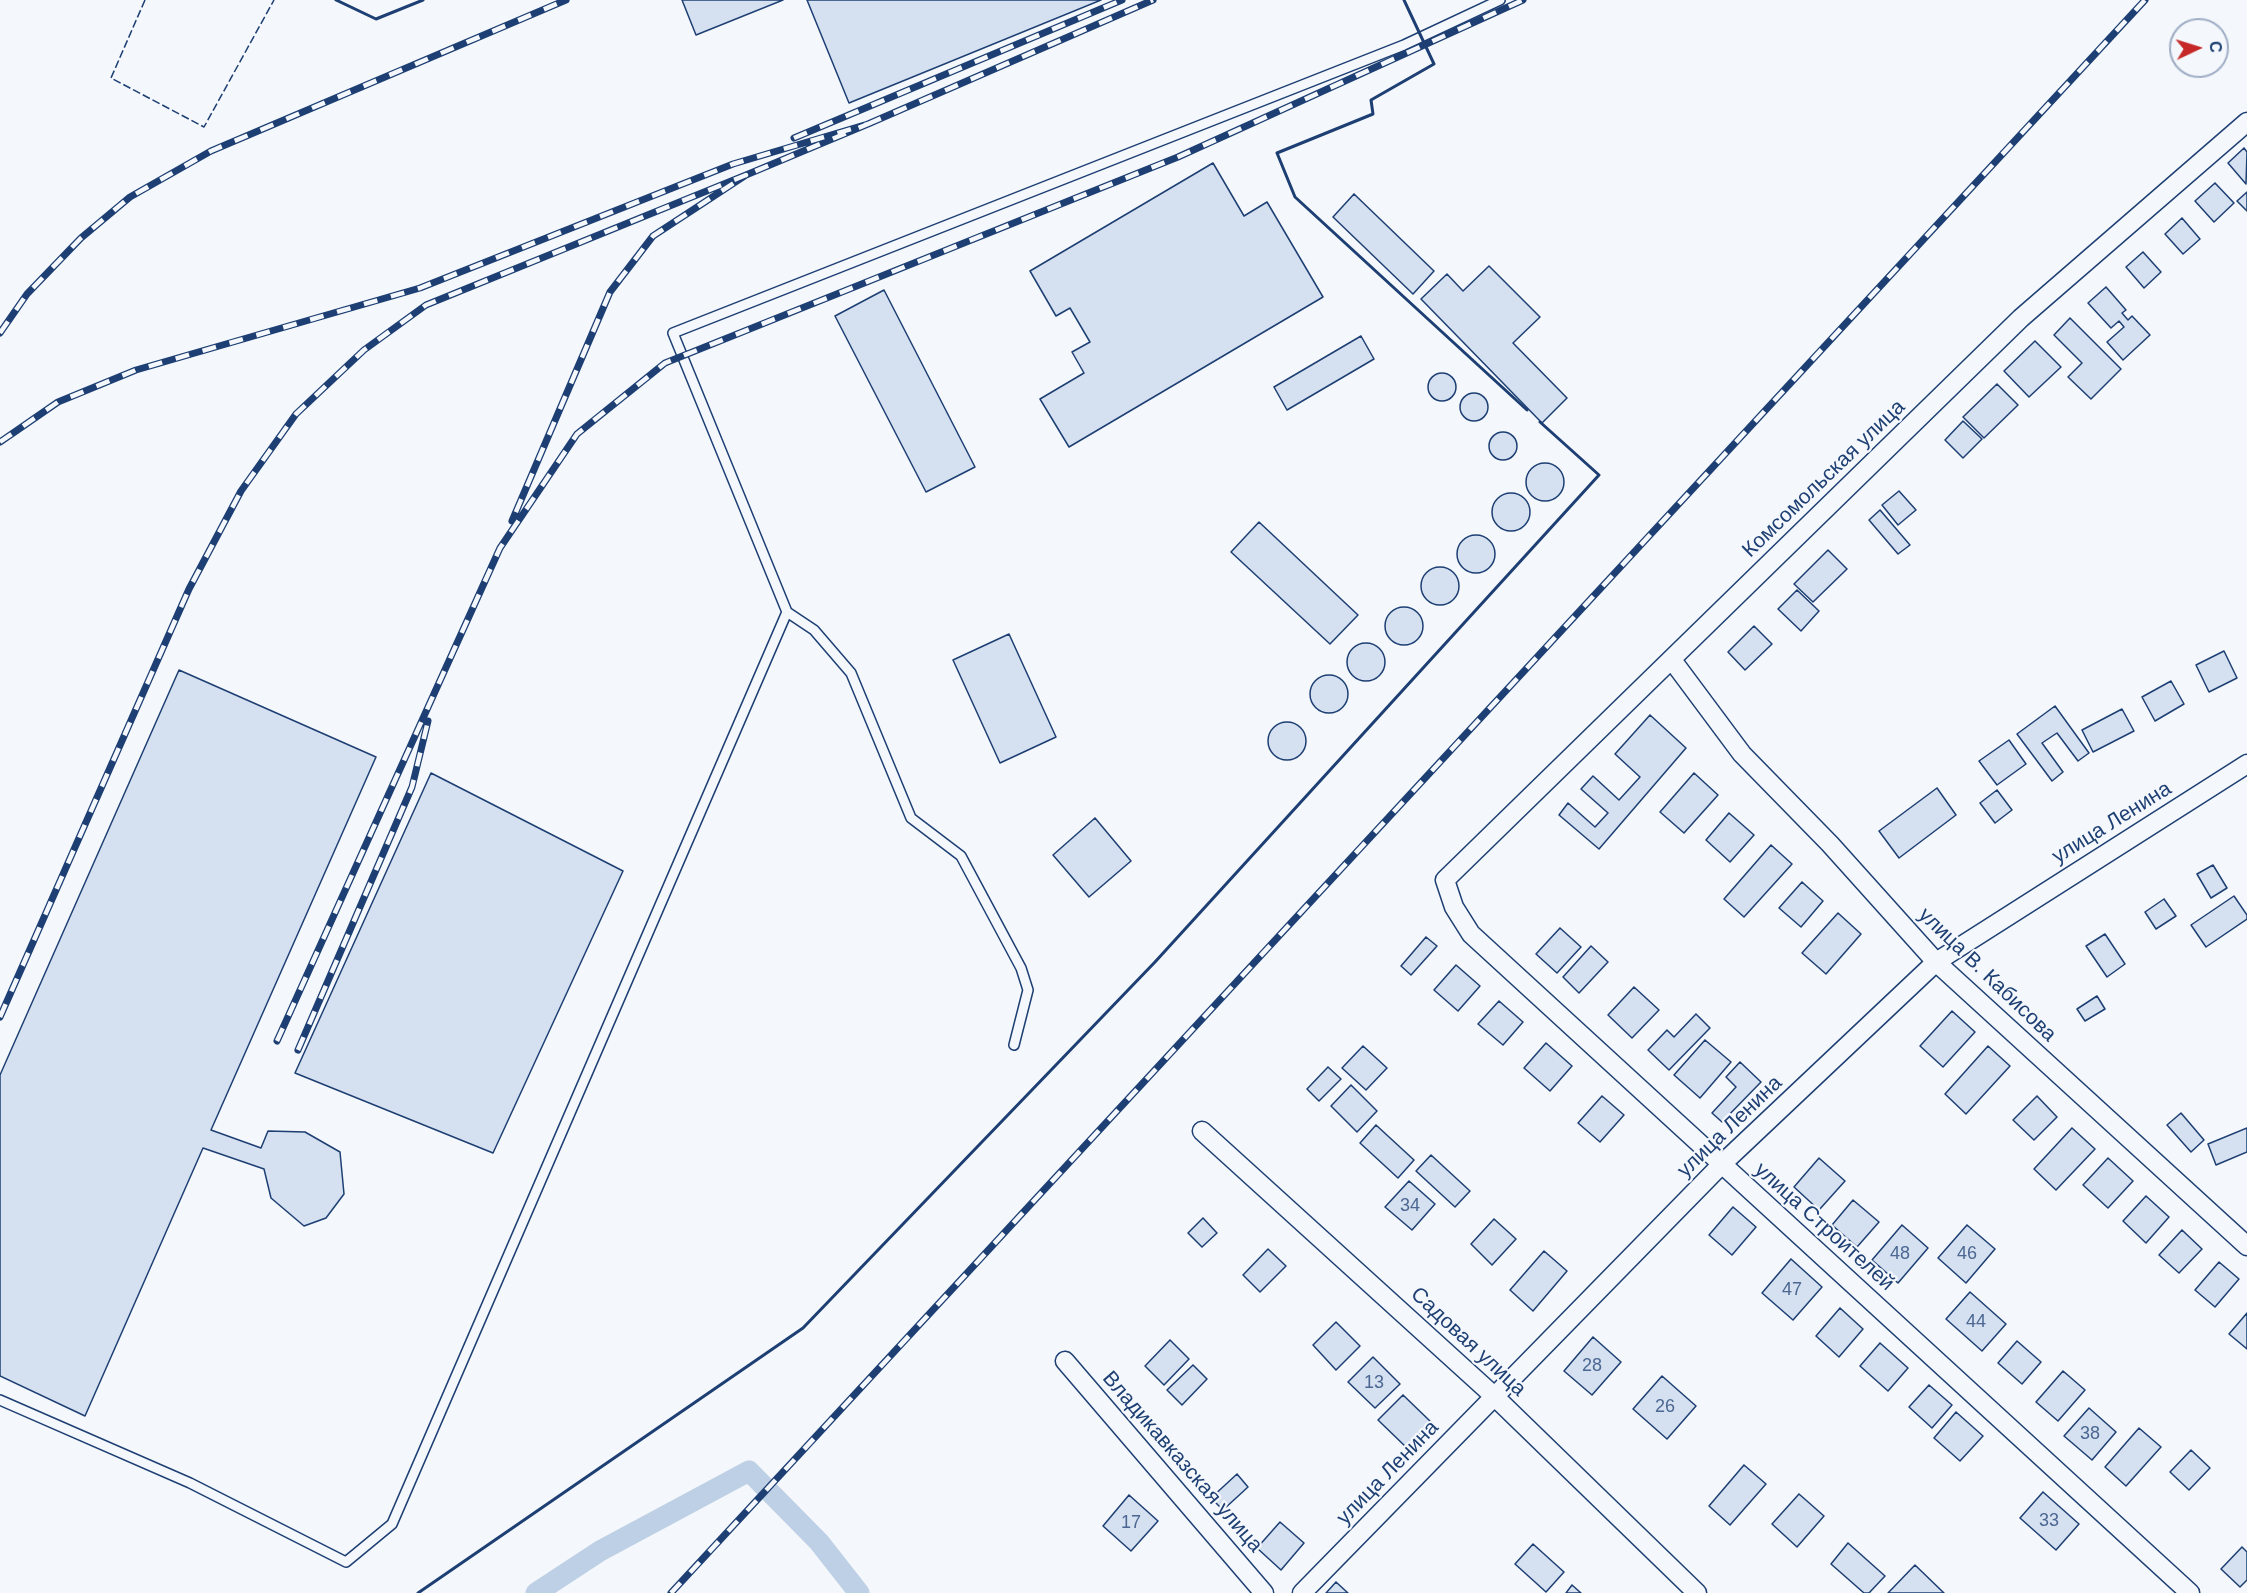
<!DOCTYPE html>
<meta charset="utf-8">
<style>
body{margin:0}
#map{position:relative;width:2247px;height:1593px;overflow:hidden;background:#f4f7fb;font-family:Helvetica,sans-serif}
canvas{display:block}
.north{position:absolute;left:2169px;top:18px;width:60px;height:60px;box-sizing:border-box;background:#f4f7fb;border:2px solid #9eadc5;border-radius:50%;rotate:86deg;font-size:16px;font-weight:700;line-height:24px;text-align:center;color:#1d3f73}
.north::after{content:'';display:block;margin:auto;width:21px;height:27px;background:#c62828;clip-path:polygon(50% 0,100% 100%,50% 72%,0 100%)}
</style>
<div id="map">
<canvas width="2247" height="1593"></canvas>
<div class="north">С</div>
</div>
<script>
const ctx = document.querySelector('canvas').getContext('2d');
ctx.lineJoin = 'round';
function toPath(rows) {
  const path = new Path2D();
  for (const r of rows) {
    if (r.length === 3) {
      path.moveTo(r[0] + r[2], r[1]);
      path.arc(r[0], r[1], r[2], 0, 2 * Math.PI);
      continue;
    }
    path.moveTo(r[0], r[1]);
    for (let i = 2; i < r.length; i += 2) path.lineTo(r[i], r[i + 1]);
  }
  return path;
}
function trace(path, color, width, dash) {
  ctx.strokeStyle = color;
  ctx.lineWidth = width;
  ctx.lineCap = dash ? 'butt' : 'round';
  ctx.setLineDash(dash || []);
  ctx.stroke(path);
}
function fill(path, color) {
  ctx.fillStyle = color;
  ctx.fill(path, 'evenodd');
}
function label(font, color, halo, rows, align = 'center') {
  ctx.font = font + ' Helvetica,sans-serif';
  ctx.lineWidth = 4.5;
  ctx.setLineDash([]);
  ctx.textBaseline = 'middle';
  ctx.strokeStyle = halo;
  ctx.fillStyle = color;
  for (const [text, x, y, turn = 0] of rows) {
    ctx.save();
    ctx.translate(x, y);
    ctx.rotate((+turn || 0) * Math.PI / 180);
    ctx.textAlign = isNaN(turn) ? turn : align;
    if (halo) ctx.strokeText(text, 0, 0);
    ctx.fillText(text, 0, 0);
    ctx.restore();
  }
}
const canal = toPath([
 [536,1593,600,1551,749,1471,819,1542,859,1593]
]);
const building = toPath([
 [682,0,783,0,696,35,682,0],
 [807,0,1101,0,849,103,807,0],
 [2244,148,2247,152,2246,184,2228,163,2244,148],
 [1213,163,1244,216,1267,202,1323,297,1069,447,1040,399,1084,373,1072,352,1090,342,1070,308,1056,316,1030,271,1213,163],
 [2215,183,2234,203,2214,222,2195,201,2215,183],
 [2247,192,2247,211,2237,201,2247,192],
 [1354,194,1434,271,1413,294,1333,217,1354,194],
 [2182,218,2200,239,2183,254,2165,234,2182,218],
 [2143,252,2161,272,2144,288,2126,267,2143,252],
 [1489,266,1540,317,1513,343,1567,398,1542,423,1421,299,1447,274,1463,291,1489,266],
 [2106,287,2126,310,2122,313,2128,320,2132,316,2150,335,2123,360,2107,342,2124,327,2119,321,2111,328,2088,303,2106,287],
 [884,290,975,467,926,492,835,316,884,290],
 [2070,318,2121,369,2091,399,2068,377,2082,363,2054,335,2070,318],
 [1361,336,1374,359,1287,410,1274,387,1361,336],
 [2035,341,2061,367,2029,397,2004,371,2035,341],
 [1442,387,14],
 [1997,384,2018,405,1984,438,1963,417,1997,384],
 [1474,407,14],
 [1963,421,1982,439,1963,458,1945,440,1963,421],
 [1503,446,14],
 [1545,482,19],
 [1899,491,1916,510,1898,525,1882,505,1899,491],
 [1511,512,19],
 [1880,510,1910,545,1898,554,1869,520,1880,510],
 [1259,522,1358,615,1330,644,1231,552,1259,522],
 [1476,554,19],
 [1828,550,1847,569,1813,602,1794,584,1828,550],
 [1440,586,19],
 [1797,590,1819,611,1801,631,1778,609,1797,590],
 [1404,626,19],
 [1754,626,1772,644,1745,670,1728,652,1754,626],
 [1009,634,1056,737,1000,763,953,660,1009,634],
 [1366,662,19],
 [2224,651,2237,678,2209,692,2196,665,2224,651],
 [179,670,376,757,211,1130,261,1148,268,1131,305,1132,340,1152,344,1194,326,1218,304,1226,271,1198,264,1169,203,1148,85,1416,0,1376,0,1075,179,670],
 [1329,694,19],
 [2171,681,2184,704,2155,721,2142,697,2171,681],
 [2055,706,2089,753,2078,761,2057,733,2042,743,2063,772,2052,781,2017,734,2055,706],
 [2122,709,2134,731,2093,752,2082,730,2122,709],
 [1650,715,1686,748,1599,849,1559,815,1568,803,1595,827,1608,813,1581,789,1593,776,1619,800,1640,777,1615,754,1650,715],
 [1287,741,19],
 [2009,740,2026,764,1997,785,1979,761,2009,740],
 [431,773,623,871,493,1153,295,1073,431,773],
 [1694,773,1718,795,1684,833,1660,812,1694,773],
 [1937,788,1956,815,1899,858,1879,831,1937,788],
 [1997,790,2012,810,1995,823,1980,803,1997,790],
 [1729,813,1754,835,1730,862,1706,840,1729,813],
 [1095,818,1131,861,1089,897,1053,855,1095,818],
 [1771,845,1792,864,1744,917,1724,899,1771,845],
 [2213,865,2227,888,2211,898,2197,874,2213,865],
 [1802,882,1823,901,1801,927,1779,908,1802,882],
 [2234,896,2247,915,2247,919,2206,947,2191,925,2234,896],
 [2164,899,2176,916,2156,929,2145,912,2164,899],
 [1838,913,1861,934,1826,974,1802,953,1838,913],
 [1560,928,1581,947,1557,973,1536,954,1560,928],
 [2105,934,2125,964,2107,977,2086,946,2105,934],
 [1426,937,1437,946,1411,975,1401,966,1426,937],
 [1591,946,1608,962,1579,993,1563,977,1591,946],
 [1456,965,1480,986,1458,1011,1434,990,1456,965],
 [1634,987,1659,1010,1632,1038,1608,1015,1634,987],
 [2097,996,2105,1009,2085,1021,2077,1009,2097,996],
 [1499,1001,1523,1022,1503,1045,1478,1024,1499,1001],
 [1952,1011,1975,1032,1943,1067,1920,1046,1952,1011],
 [1696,1014,1710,1028,1669,1070,1648,1050,1667,1030,1674,1037,1696,1014],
 [1705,1040,1731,1062,1700,1098,1674,1075,1705,1040],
 [1546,1043,1572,1066,1550,1091,1524,1068,1546,1043],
 [1363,1046,1387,1068,1366,1090,1342,1068,1363,1046],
 [1988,1046,2010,1066,1966,1114,1945,1094,1988,1046],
 [1740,1062,1761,1082,1722,1122,1712,1113,1736,1087,1726,1077,1740,1062],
 [1328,1067,1341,1079,1319,1101,1307,1089,1328,1067],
 [1351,1085,1377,1111,1357,1132,1331,1106,1351,1085],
 [1602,1096,1624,1115,1600,1142,1578,1123,1602,1096],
 [2037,1096,2057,1117,2034,1140,2013,1120,2037,1096],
 [2181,1113,2204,1140,2191,1152,2167,1125,2181,1113],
 [1376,1125,1414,1160,1398,1178,1360,1143,1376,1125],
 [2072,1128,2095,1149,2056,1190,2034,1169,2072,1128],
 [2247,1128,2247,1152,2216,1165,2208,1144,2247,1128],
 [1431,1155,1470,1191,1455,1207,1416,1171,1431,1155],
 [1819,1158,1845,1181,1819,1210,1794,1187,1819,1158],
 [2108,1158,2133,1181,2108,1208,2083,1185,2108,1158],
 [1409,1181,1435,1204,1412,1230,1385,1207,1409,1181],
 [2146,1196,2169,1217,2146,1243,2123,1221,2146,1196],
 [1853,1200,1879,1222,1857,1247,1832,1225,1853,1200],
 [1733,1207,1756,1227,1732,1255,1709,1235,1733,1207],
 [1203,1218,1217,1233,1202,1247,1188,1233,1203,1218],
 [1494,1219,1516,1239,1492,1265,1471,1244,1494,1219],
 [1902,1225,1928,1248,1898,1283,1872,1260,1902,1225],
 [1967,1225,1995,1249,1966,1283,1938,1258,1967,1225],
 [2182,1230,2202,1249,2179,1273,2159,1255,2182,1230],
 [1268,1249,1286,1266,1260,1292,1243,1275,1268,1249],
 [1544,1251,1567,1271,1533,1311,1510,1290,1544,1251],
 [1791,1259,1822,1287,1793,1320,1762,1293,1791,1259],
 [2219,1262,2239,1279,2215,1307,2195,1290,2219,1262],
 [1970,1292,2006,1324,1982,1351,1946,1319,1970,1292],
 [1840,1308,1863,1329,1839,1357,1816,1336,1840,1308],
 [2247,1313,2247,1349,2229,1334,2247,1313],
 [1336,1322,1360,1346,1336,1370,1313,1345,1336,1322],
 [1593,1337,1621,1362,1592,1395,1564,1371,1593,1337],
 [1170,1340,1189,1359,1164,1385,1145,1366,1170,1340],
 [2017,1341,2041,1362,2022,1384,1998,1363,2017,1341],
 [1880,1343,1908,1368,1888,1391,1860,1366,1880,1343],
 [1373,1357,1400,1384,1375,1408,1348,1382,1373,1357],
 [1193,1365,1207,1379,1182,1405,1167,1390,1193,1365],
 [2063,1371,2085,1390,2058,1421,2036,1402,2063,1371],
 [1662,1376,1696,1406,1667,1439,1633,1409,1662,1376],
 [1929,1385,1952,1405,1932,1428,1909,1407,1929,1385],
 [1403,1395,1431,1422,1407,1448,1378,1420,1403,1395],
 [2089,1408,2116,1432,2092,1460,2064,1436,2089,1408],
 [1956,1412,1983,1436,1960,1461,1934,1438,1956,1412],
 [2139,1428,2161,1447,2126,1486,2105,1467,2139,1428],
 [2191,1450,2210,1468,2189,1490,2170,1472,2191,1450],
 [1744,1465,1766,1484,1730,1525,1709,1506,1744,1465],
 [1237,1474,1248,1487,1223,1510,1211,1498,1237,1474],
 [2043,1492,2079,1524,2056,1550,2020,1518,2043,1492],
 [1799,1494,1824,1516,1797,1547,1772,1524,1799,1494],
 [1129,1495,1158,1521,1131,1551,1103,1526,1129,1495],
 [1280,1522,1304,1543,1281,1570,1257,1548,1280,1522],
 [1848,1543,1885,1576,1869,1593,1864,1593,1831,1564,1848,1543],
 [1533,1544,1564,1572,1546,1592,1515,1564,1533,1544],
 [2242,1547,2247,1552,2247,1580,2240,1587,2221,1569,2242,1547],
 [1915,1565,1944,1593,1888,1593,1915,1565],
 [1336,1582,1348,1593,1326,1593,1336,1582],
 [1572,1585,1581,1593,1566,1593,1572,1585]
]);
const lane = toPath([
 [787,612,814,630,851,673,911,818,961,856,1021,968,1028,990,1014,1045],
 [0,1400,190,1483,346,1562,392,1524,787,612,673,333,1404,45,1500,0]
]);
const street = toPath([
 [1672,660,1742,754,1830,844,1936,962,2247,1246],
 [1202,1131,1494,1396,1697,1593],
 [1065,1361,1264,1593],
 [1302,1593,1722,1164,1936,962,2247,764],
 [2190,1593,1471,934,1454,907,1445,880,2021,318,2247,122]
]);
const rail = toPath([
 [868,124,1153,0],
 [794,138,1122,0],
 [0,333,27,294,81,238,130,197,211,151,566,0],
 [0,442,58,402,136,370,420,288,733,164,868,124,746,175],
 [0,1017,189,589,241,491,296,414,364,350,426,305,746,175,653,236,610,292,512,521],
 [277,1041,500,548,577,434,665,363,1178,157,1523,0],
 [298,1050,412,787,428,721],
 [671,1593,2145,0]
]);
const fence = toPath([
 [145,0,111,78,204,127,274,0]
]);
const wall = toPath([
 [336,0,376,19,423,0],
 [1404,0,1434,64,1371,100,1373,114,1277,153,1295,197,1527,410],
 [418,1593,803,1328,1155,962,1599,475,1540,422]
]);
const numberNames = [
 ["34",1410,1206],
 ["48",1900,1254],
 ["46",1967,1254],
 ["47",1792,1290],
 ["44",1976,1322],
 ["28",1592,1366],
 ["13",1374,1383],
 ["26",1665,1407],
 ["38",2090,1434],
 ["33",2049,1521],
 ["17",1131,1523]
];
const streetNames = [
 ["Комсомольская улица",1824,479,-44],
 ["улица Ленина",2112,823,-32],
 ["улица В. Кабисова",1987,975,44],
 ["улица Ленина",1730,1127,-44],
 ["улица Строителей",1824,1227,42],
 ["Садовая улица",1468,1342,43],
 ["Владикавказская улица",1182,1462,49],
 ["улица Ленина",1388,1473,-46]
];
trace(canal, '#bed0e5', 21);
fill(building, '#d5e0f0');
trace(building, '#1d3f73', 1.5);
trace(lane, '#1d3f73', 12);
trace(street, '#1d3f73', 21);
trace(lane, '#f4f7fb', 9);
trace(street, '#f4f7fb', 18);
trace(rail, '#1d3f73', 7);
trace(rail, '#f4f7fb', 4.5, [14]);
trace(fence, '#1d3f73', 1.5, [8, 3]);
trace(wall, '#1d3f73', 3);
label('18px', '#4b6792', null, numberNames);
label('21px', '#1d3f73', '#f4f7fb', streetNames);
</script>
